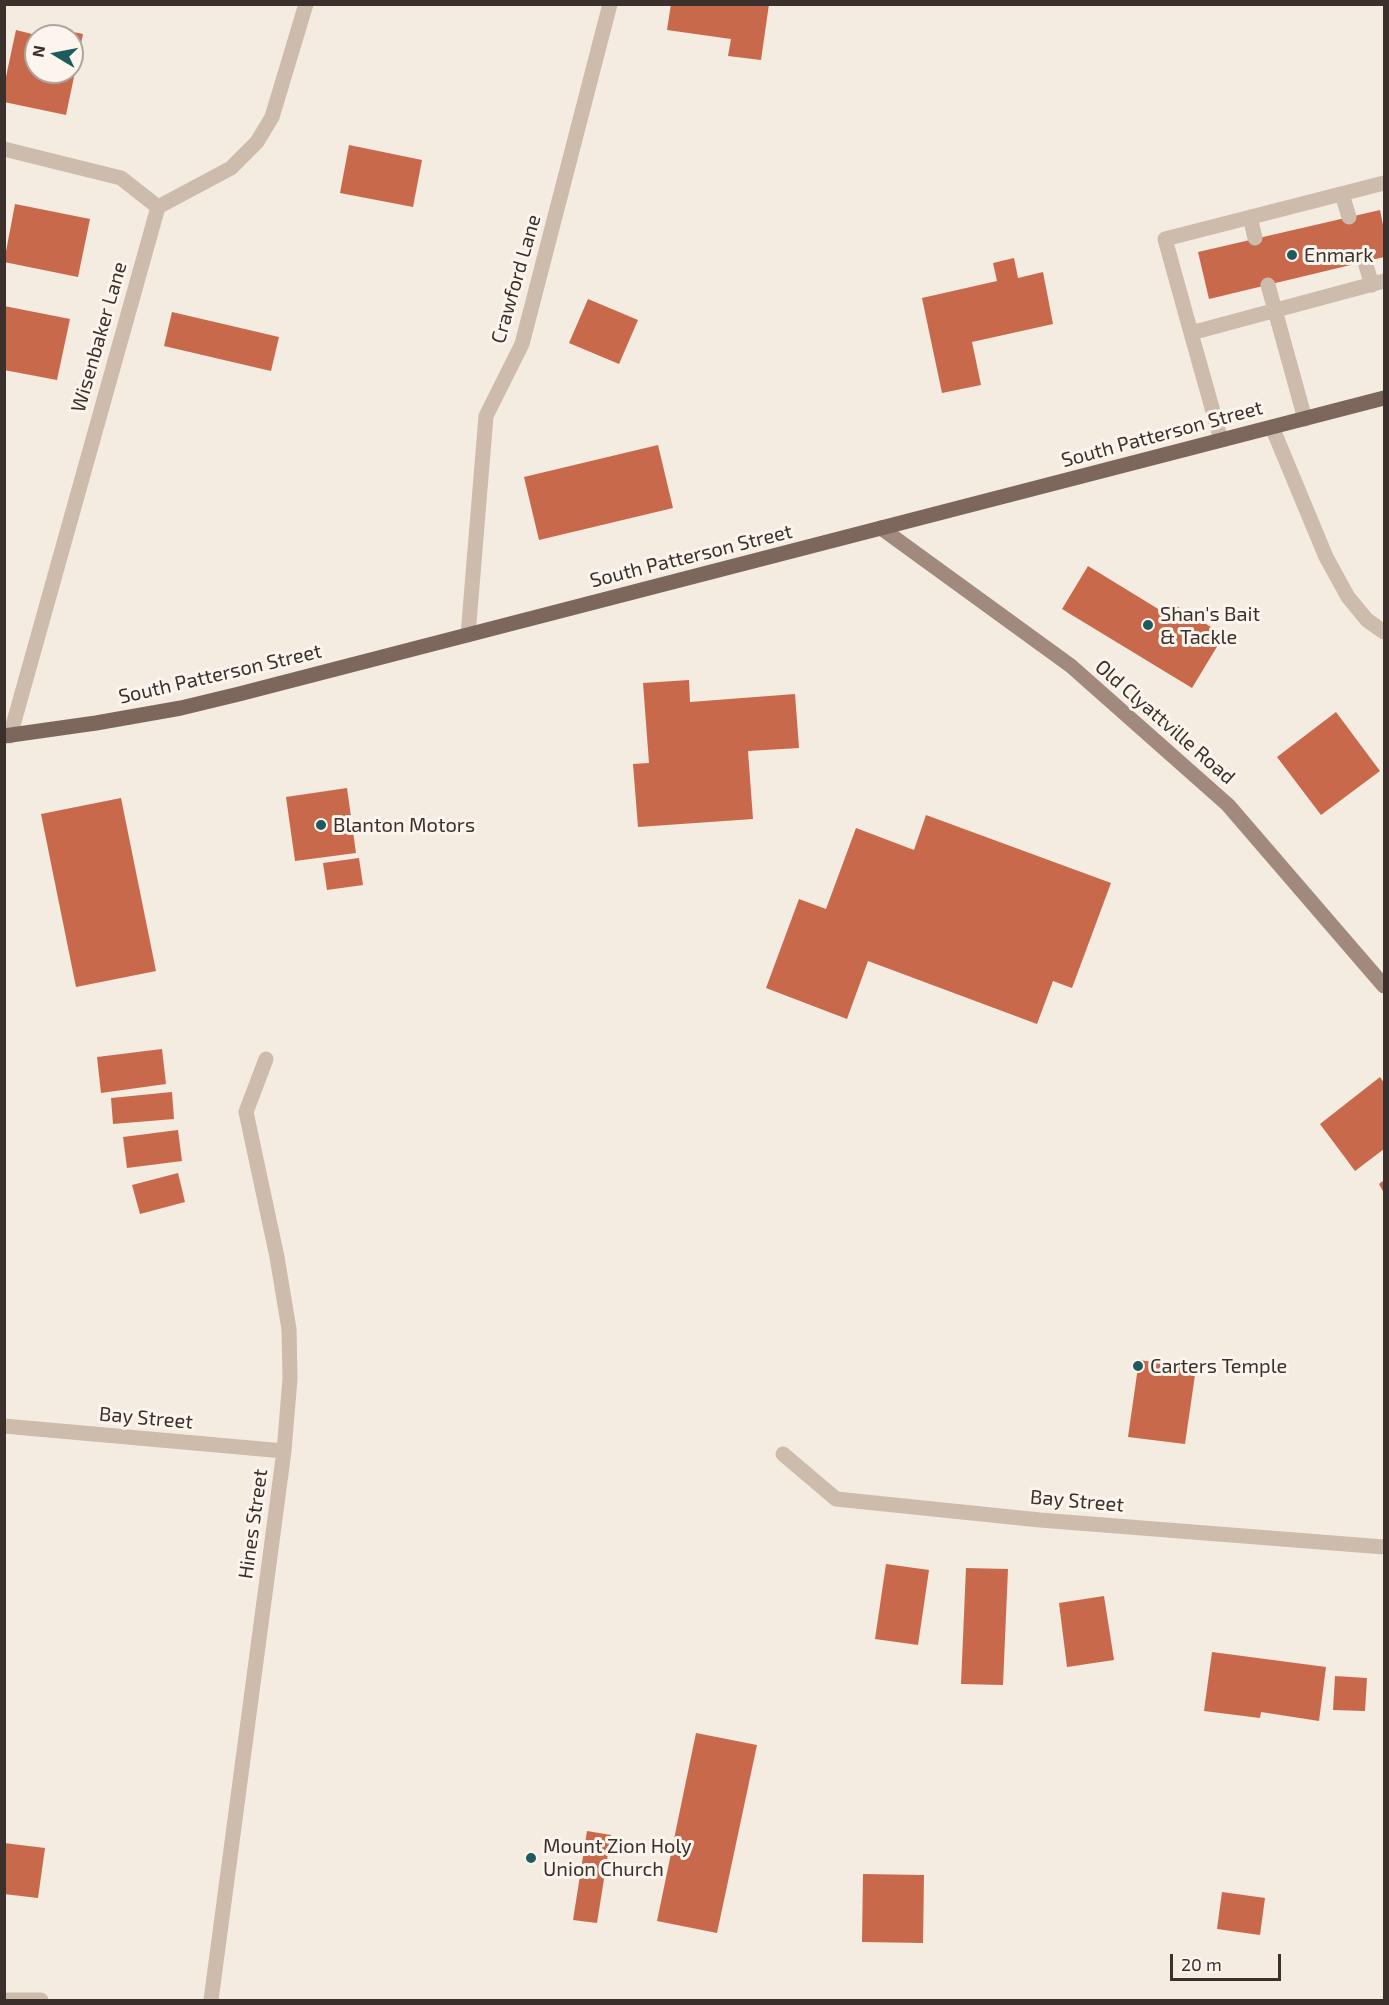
<!DOCTYPE html>
<style>
body{margin:0}
#map{position:relative;width:1389px;height:2005px;overflow:hidden;background:#f4ebe1;font-family:"Exo 2",sans-serif}
canvas{display:block}
.frame{position:absolute;inset:0;border:6px solid #3b302b;pointer-events:none}
.north{position:absolute;left:24px;top:24px;width:60px;height:60px;box-sizing:border-box;background:#fbf5ee;border:2px solid #aea6a0;border-radius:50%;rotate:280deg;font-size:16px;font-weight:700;line-height:24px;text-align:center;color:#3b302b}
.north::after{content:'';display:block;margin:auto;width:21px;height:27px;background:#1f5a5e;clip-path:polygon(50% 0,100% 100%,50% 72%,0 100%)}
.scale{position:absolute;left:1170px;top:1954px;width:111px;height:27px;box-sizing:border-box;border:3px solid #3b302b;border-top:0;padding-left:8px;font-size:18px;line-height:21px;white-space:nowrap;color:#3b302b;-webkit-text-stroke:4px #fbf5ee;paint-order:stroke}
</style>
<div id="map">
<canvas width="1389" height="2005"></canvas>
<div class="frame"></div>
<div class="north">N</div>
<div class="scale">20 m</div>
</div>
<script>
const ctx = document.querySelector('canvas').getContext('2d');
ctx.lineJoin = 'round';
function fill(path, color) {
  ctx.fillStyle = color;
  ctx.fill(path, 'evenodd');
}
function toPath(rows) {
  const path = new Path2D();
  for (const r of rows) {
    path.moveTo(r[0], r[1]);
    for (let i = 2; i < r.length; i += 2) path.lineTo(r[i], r[i + 1]);
  }
  return path;
}
function trace(path, color, width, dash) {
  ctx.strokeStyle = color;
  ctx.lineWidth = width;
  ctx.lineCap = dash ? 'butt' : 'round';
  ctx.setLineDash(dash || []);
  ctx.stroke(path);
}
function label(font, color, halo, rows, align = 'center') {
  ctx.font = font + ' "Exo 2",sans-serif';
  ctx.lineWidth = 6;
  ctx.setLineDash([]);
  ctx.textBaseline = 'middle';
  ctx.strokeStyle = halo;
  ctx.fillStyle = color;
  for (const [text, x, y, turn = 0] of rows) {
    ctx.save();
    ctx.translate(x, y);
    ctx.rotate((+turn || 0) * Math.PI / 180);
    ctx.textAlign = isNaN(turn) ? turn : align;
    if (halo) ctx.strokeText(text, 0, 0);
    ctx.fillText(text, 0, 0);
    ctx.restore();
  }
}
const building = toPath([
 [671,4,769,4,761,60,728,56,731,39,667,30],
 [53,28,83,34,66,115,4,102,4,86,16,30,36,35,36,72,72,72,72,36,51,36],
 [349,145,422,160,413,207,340,193],
 [15,204,90,219,78,277,4,262],
 [1380,210,1384,230,1384,257,1209,299,1198,252],
 [1014,258,1018,278,1043,272,1053,324,972,342,981,385,942,393,922,298,997,281,993,263],
 [588,299,638,320,619,364,569,343],
 [4,306,70,319,57,380,4,370],
 [172,312,279,337,271,371,164,346],
 [658,445,673,508,539,540,524,477],
 [1088,566,1168,615,1175,605,1224,635,1192,688,1062,609],
 [689,680,690,702,795,694,799,748,748,751,753,819,638,827,633,764,649,763,643,683],
 [1336,712,1380,771,1321,815,1277,757],
 [347,788,356,853,295,861,286,797],
 [121,798,156,971,76,987,41,814],
 [926,815,1111,883,1072,988,1053,981,1037,1024,868,961,847,1019,766,988,799,899,826,909,856,828,914,850],
 [359,858,363,885,327,890,323,863],
 [162,1049,166,1084,101,1093,97,1057],
 [1380,1077,1384,1083,1384,1149,1355,1171,1320,1124],
 [172,1092,174,1119,113,1124,111,1098],
 [178,1130,182,1161,127,1168,123,1137],
 [178,1173,185,1202,140,1214,132,1185],
 [1384,1180,1384,1193,1379,1184],
 [1139,1360,1196,1368,1185,1444,1128,1437],
 [886,1564,929,1570,918,1645,875,1639],
 [966,1568,1008,1569,1003,1685,961,1684],
 [1104,1596,1114,1660,1067,1667,1059,1603],
 [1212,1652,1326,1667,1319,1721,1261,1712,1260,1718,1204,1711],
 [1335,1676,1367,1678,1365,1711,1333,1710],
 [696,1733,757,1745,717,1933,657,1921],
 [587,1831,611,1835,597,1923,573,1920],
 [4,1843,45,1848,38,1898,4,1894],
 [863,1874,924,1875,923,1943,862,1942],
 [1222,1892,1265,1898,1260,1935,1217,1929]
]);
const lane = toPath([
 [1384,183,1165,239,1191,333,1384,281],
 [1342,194,1349,217],
 [1250,217,1255,238],
 [1365,262,1372,285],
 [1268,285,1305,419],
 [1191,333,1221,440],
 [1272,427,1326,557,1348,597,1367,620,1384,632]
]);
const street = toPath([
 [4,149,121,178,158,207],
 [468,635,486,416,522,344,610,4],
 [10,736,158,207,231,168,257,142,272,117,306,4],
 [4,1426,284,1451],
 [783,1454,836,1499,1040,1520,1384,1547],
 [4,2000,41,2000],
 [211,2000,284,1451,290,1379,289,1329,277,1257,246,1112,266,1059]
]);
const secondary = toPath([
 [881,528,1071,666,1228,805,1384,986]
]);
const primary = toPath([
 [4,736,96,723,181,708,239,694,1384,398]
]);
const markers = [
 [1292,255,6,"#1f5a5e"],
 [1148,625,6,"#1f5a5e"],
 [321,825,6,"#1f5a5e"],
 [1138,1366,6,"#1f5a5e"],
 [531,1858,6,"#1f5a5e"]
];
const poiNames = [
 ["Enmark",1304,255],
 ["Shan's Bait",1160,614],
 ["& Tackle",1160,637],
 ["Blanton Motors",333,825],
 ["Carters Temple",1150,1366],
 ["Mount Zion Holy",543,1846],
 ["Union Church",543,1869]
];
const streetNames = [
 ["Crawford Lane",516,279,-74],
 ["Wisenbaker Lane",99,337,-74],
 ["South Patterson Street",1162,434,-15],
 ["South Patterson Street",691,556,-14],
 ["South Patterson Street",220,674,-13],
 ["Old Clyattville Road",1165,722,41],
 ["Bay Street",146,1418,5],
 ["Bay Street",1077,1501,5],
 ["Hines Street",253,1524,-82]
];
fill(building, '#c8694b');
trace(lane, '#cdbbac', 15);
trace(street, '#cdbbac', 15);
trace(secondary, '#a18a7d', 15);
trace(primary, '#7d675c', 15);
for (const [x, y, r, color] of markers) {
  const dot = new Path2D();
  dot.arc(x, y, r, 0, 2 * Math.PI);
  ctx.fillStyle = color;
  ctx.fill(dot);
  trace(dot, '#fbf5ee', 2);
}
label('20px', '#3b302b', '#fbf5ee', poiNames, 'left');
label('20px', '#3b302b', '#fbf5ee', streetNames);
</script>
